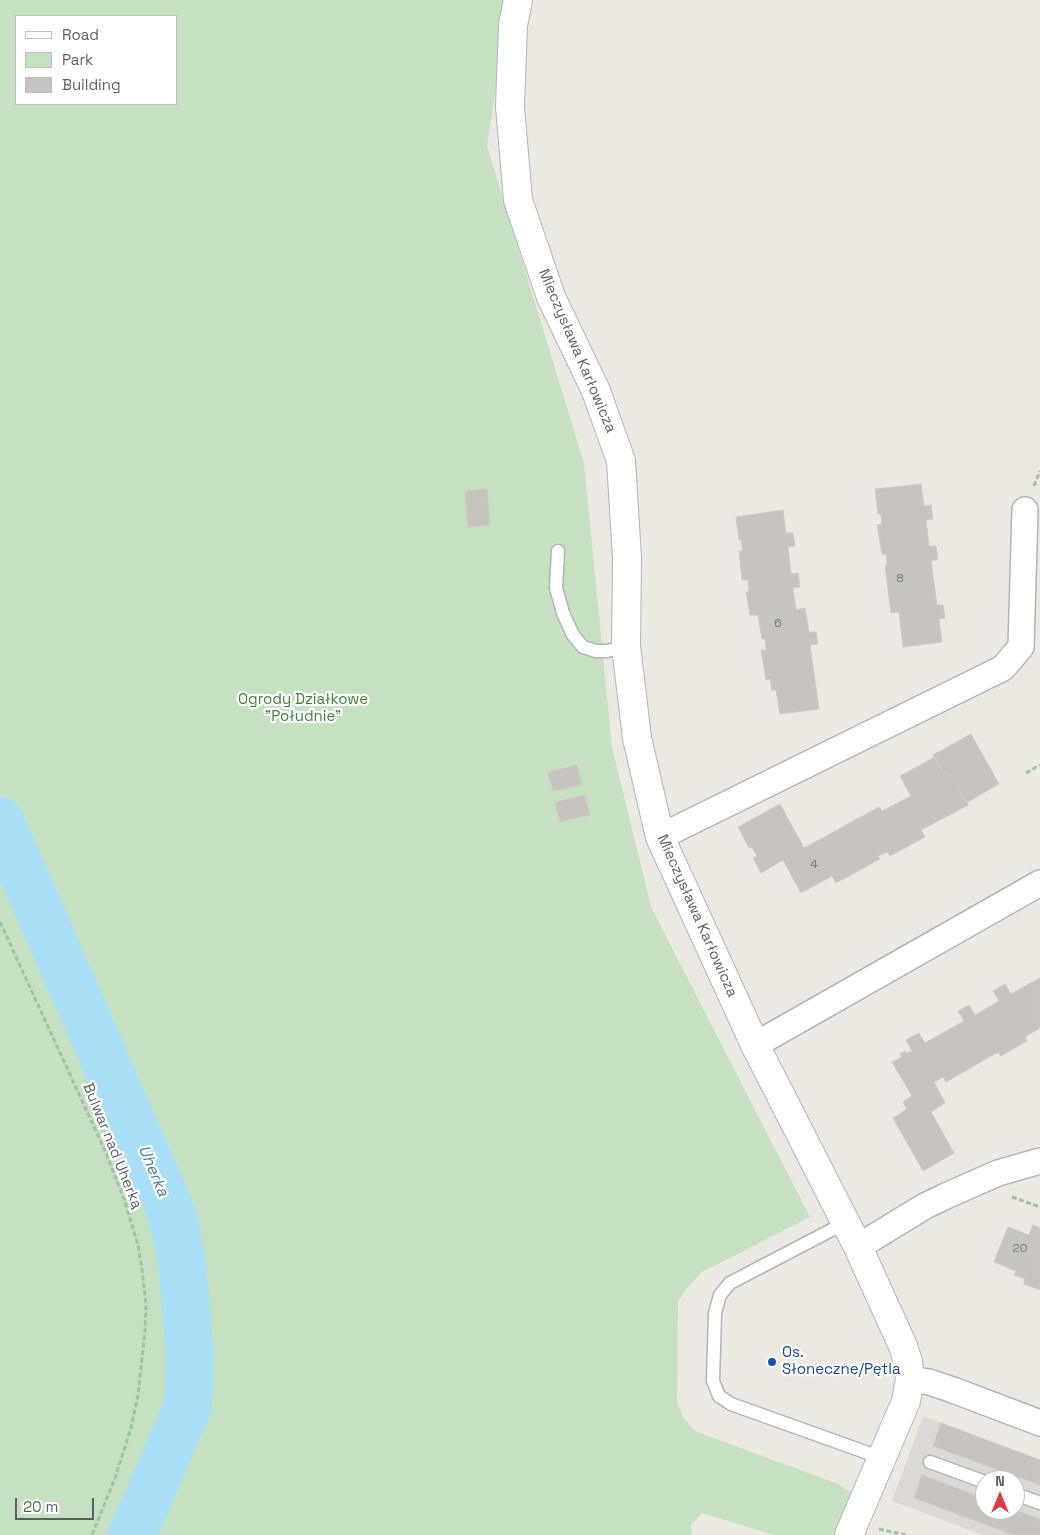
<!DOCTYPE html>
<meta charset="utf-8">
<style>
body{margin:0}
#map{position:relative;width:1040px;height:1535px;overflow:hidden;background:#ece9e3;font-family:"Space Grotesk",sans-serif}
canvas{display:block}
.legend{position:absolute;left:15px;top:15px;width:162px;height:90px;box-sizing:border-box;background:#fff;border:1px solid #bdbfc0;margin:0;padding:6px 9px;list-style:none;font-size:15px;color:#5b5f62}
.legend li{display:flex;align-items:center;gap:10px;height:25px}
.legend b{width:25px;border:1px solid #bdbfc0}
.north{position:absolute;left:975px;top:1470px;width:50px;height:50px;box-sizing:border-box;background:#fff;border:1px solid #bdbfc0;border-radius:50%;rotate:0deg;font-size:14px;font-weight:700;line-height:20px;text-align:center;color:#5b5f62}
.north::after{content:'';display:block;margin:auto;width:18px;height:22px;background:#d83d46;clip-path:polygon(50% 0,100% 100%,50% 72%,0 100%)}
.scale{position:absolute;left:15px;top:1498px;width:79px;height:22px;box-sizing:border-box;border:2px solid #5b5f62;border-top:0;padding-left:6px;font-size:15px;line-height:18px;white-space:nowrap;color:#5b5f62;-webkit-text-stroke:4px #fff;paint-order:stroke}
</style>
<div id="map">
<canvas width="1040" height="1535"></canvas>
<ul class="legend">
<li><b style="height:6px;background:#fff"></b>Road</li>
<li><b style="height:14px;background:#c5e1c1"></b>Park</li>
<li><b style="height:14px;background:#c7c4c0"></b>Building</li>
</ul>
<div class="north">N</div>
<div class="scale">20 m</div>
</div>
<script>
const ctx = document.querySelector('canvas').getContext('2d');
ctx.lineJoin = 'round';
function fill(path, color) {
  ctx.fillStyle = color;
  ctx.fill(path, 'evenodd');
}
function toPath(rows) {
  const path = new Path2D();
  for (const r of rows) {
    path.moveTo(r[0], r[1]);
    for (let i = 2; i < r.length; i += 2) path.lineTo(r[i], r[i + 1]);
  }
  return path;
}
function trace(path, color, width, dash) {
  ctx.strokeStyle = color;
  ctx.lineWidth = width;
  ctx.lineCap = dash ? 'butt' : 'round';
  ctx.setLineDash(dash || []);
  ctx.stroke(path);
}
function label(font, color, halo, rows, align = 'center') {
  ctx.font = font + ' "Space Grotesk",sans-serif';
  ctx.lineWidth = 4.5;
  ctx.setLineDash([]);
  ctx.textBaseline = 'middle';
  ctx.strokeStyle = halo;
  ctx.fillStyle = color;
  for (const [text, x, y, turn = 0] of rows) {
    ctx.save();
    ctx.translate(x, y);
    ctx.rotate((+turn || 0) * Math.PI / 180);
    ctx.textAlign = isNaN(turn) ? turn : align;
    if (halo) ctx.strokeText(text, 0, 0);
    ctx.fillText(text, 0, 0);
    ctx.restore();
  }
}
const industrial = toPath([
 [923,1416,1040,1460,1040,1535,983,1535,892,1501],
 [985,1480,1015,1480,1015,1510,985,1510]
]);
const green = toPath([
 [0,0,510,0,487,146,584,463,612,747,651,907,810,1217,702,1272,687,1288,678,1301,677,1401,683,1417,695,1431,838,1484,853,1494,834,1535,774,1535,702,1513,691,1525,692,1535,132,1535,166,1459,197,1369,126,1535,0,1535],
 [16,16,176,16,176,104,16,104]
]);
const river = toPath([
 [0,821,155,1175,173,1217,182,1263,190,1357,188,1406,132,1535]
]);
const building = toPath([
 [921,484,924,506,931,505,933,519,926,520,929,546,936,546,938,559,931,561,937,605,943,605,945,618,939,619,942,642,903,647,899,612,891,613,885,565,887,565,886,554,882,554,877,525,882,524,881,514,878,514,875,489,921,484],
 [487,489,490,525,468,527,465,491,487,489],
 [783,510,786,533,793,533,795,546,788,547,791,574,798,573,800,587,793,588,796,610,805,608,809,632,816,632,818,644,810,645,819,709,780,714,776,690,772,691,770,679,766,680,761,650,766,650,765,639,762,639,758,615,750,615,746,592,749,591,748,580,742,580,739,551,743,551,741,541,739,540,736,517,783,510],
 [971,734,999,784,966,803,948,772,944,774,933,755,971,734],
 [935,757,944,774,948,772,968,805,921,830,925,837,890,856,887,852,878,856,880,859,836,883,832,876,801,893,783,860,761,873,753,858,757,856,752,847,749,848,738,827,780,804,804,848,879,807,882,811,911,796,900,776,935,757],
 [577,765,582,785,553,791,548,772,577,765],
 [585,795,590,815,560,822,555,802,585,795],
 [1040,978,1040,1028,1025,1037,1027,1041,1001,1056,998,1052,946,1082,943,1077,934,1082,945,1103,931,1112,954,1153,923,1171,893,1118,907,1109,903,1102,912,1096,892,1062,902,1057,900,1054,905,1051,907,1053,912,1051,906,1040,919,1033,925,1043,964,1021,958,1011,969,1005,975,1015,999,1001,993,991,1005,984,1011,994,1040,978],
 [1033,1225,1040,1228,1040,1290,1024,1284,1025,1279,1014,1275,1016,1271,994,1262,1008,1227,1029,1235,1033,1225],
 [941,1423,1040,1460,1040,1485,933,1446,941,1423],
 [922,1475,985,1499,985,1510,1015,1510,1040,1519,1040,1535,1014,1535,914,1498,922,1475]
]);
const path = toPath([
 [1034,486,1040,471],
 [1026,773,1040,765],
 [0,922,106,1153,124,1199,138,1245,142,1269,146,1305,145,1331,138,1395,131,1428,115,1478,92,1535],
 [1012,1197,1040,1207],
 [879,1529,906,1535]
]);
const service = toPath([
 [558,551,556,588,563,613,573,635,583,647,596,651,607,651,626,646],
 [845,1223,730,1283,720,1295,715,1313,713,1381,719,1396,731,1404,882,1458],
 [930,1462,985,1482],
 [1015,1494,1040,1503]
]);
const minor = toPath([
 [660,837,1003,668,1021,647,1025,510],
 [755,1045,1040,883],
 [858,1247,925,1206,948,1195,998,1173,1040,1161],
 [910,1379,929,1382,953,1390,1040,1423]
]);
const tertiary = toPath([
 [518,0,513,25,510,107,518,200,551,297,596,391,621,461,627,558,626,646,637,738,660,837,755,1045,858,1247,903,1346,908,1362,910,1379,906,1401,849,1535]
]);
const markers = [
 [772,1362,5,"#1a4fb4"]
];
const numberNames = [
 ["8",900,579],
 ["6",778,624],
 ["4",814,865],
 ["20",1020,1249]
];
const streetNames = [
 ["Mieczysława Karłowicza",577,351,67],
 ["Mieczysława Karłowicza",697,916,66],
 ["Bulwar nad Uherką",112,1146,68]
];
const parkNames = [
 ["Ogrody Działkowe",303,700],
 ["\"Południe\"",303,717]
];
const transitNames = [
 ["Os.",782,1353],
 ["Słoneczne/Pętla",782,1370]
];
const waterNames = [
 ["Uherka",153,1171,67]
];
fill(industrial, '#dbd8d5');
fill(green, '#c5e1c1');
trace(river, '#a8dff6', 48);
fill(building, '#c7c4c0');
trace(building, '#d0cac2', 1);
trace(service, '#b0b4b7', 15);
trace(minor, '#b0b4b7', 28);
trace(tertiary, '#b0b4b7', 30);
trace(path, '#9dc4a2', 3, [5, 2.5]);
trace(service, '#fff', 12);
trace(minor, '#fff', 25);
trace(tertiary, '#fff', 28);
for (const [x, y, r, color] of markers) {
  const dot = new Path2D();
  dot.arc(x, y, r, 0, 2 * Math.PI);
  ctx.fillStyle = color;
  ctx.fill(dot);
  trace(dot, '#fff', 2);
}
label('12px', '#76787a', null, numberNames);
label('15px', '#5b5f62', '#fff', streetNames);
label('15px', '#427f3d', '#fff', parkNames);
label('15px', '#164399', '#fff', transitNames, 'left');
label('italic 16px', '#457c9e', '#fff', waterNames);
</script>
